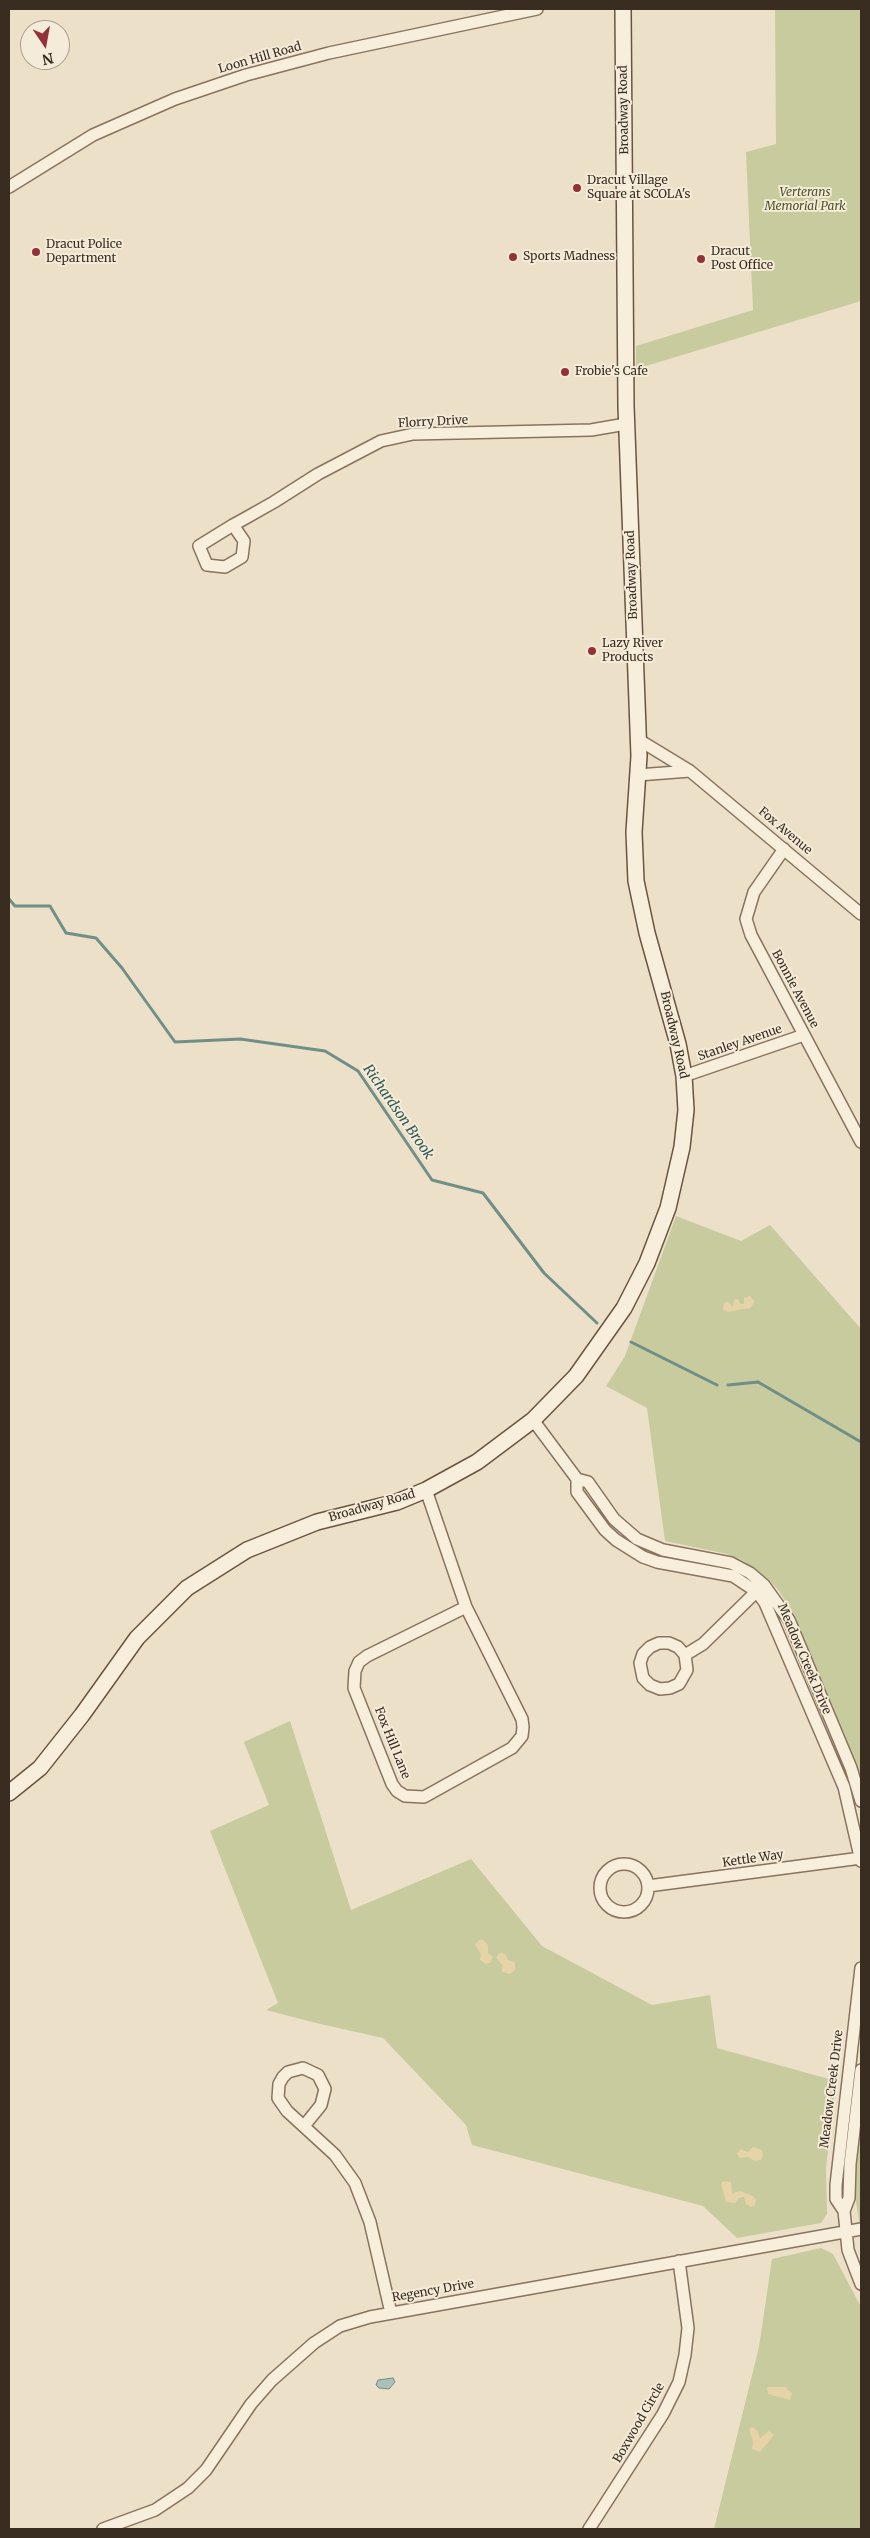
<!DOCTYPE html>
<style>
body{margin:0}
#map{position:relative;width:870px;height:2538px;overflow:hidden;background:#ede0c9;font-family:Merriweather,serif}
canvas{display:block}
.frame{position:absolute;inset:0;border:10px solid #392c21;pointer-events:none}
.north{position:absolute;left:20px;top:20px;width:50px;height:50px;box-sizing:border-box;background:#f4ebd8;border:1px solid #a99f8f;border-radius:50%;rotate:168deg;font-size:14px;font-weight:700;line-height:20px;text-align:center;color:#392c21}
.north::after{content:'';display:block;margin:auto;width:18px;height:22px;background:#943136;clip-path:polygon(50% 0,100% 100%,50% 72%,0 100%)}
</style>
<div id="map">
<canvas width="870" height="2538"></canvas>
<div class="frame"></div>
<div class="north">N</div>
</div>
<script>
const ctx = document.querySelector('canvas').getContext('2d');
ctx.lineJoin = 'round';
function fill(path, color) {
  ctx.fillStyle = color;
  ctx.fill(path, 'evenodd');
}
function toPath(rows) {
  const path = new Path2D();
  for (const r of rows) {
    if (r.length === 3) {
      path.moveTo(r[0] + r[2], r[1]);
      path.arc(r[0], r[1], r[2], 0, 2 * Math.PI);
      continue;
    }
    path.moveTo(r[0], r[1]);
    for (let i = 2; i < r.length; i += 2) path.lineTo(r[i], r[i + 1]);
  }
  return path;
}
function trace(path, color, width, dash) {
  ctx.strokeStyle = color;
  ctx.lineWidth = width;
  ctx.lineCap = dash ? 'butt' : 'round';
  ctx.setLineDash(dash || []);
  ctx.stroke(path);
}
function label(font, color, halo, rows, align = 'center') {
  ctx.font = font + ' Merriweather,serif';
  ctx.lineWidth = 4;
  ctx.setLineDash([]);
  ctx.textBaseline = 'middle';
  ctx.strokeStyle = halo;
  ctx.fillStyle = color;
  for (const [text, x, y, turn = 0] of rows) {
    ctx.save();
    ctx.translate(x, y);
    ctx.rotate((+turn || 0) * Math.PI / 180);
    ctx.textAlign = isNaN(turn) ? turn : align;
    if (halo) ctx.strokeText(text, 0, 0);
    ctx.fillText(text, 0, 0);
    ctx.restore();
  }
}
const green = toPath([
 [775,9,861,9,861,301,636,369,636,346,753,310,746,152,776,144],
 [676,1216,741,1241,770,1225,861,1329,861,1776,791,1610,779,1591,770,1581,744,1561,727,1554,665,1541,647,1408,606,1386,625,1356],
 [290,1721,351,1910,471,1859,542,1946,652,2005,710,1995,717,2048,836,2081,826,2168,827,2214,821,2223,737,2238,703,2206,472,2145,466,2125,383,2038,316,2023,266,2010,278,2003,210,1831,269,1805,244,1742],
 [861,2120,861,2233,855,2196,856,2159],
 [821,2248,833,2254,861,2307,861,2529,714,2529,759,2347,772,2259]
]);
const sand = toPath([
 [750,1296,755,1302,750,1308,727,1312,723,1309,724,1303,728,1302,733,1307,734,1300,738,1299,740,1304,744,1304,744,1298],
 [479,1940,483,1940,488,1945,488,1953,493,1957,490,1963,486,1964,480,1960,481,1954,475,1945],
 [501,1952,506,1955,508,1960,515,1962,515,1970,510,1974,502,1972,502,1965,496,1957],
 [753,2147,762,2150,763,2156,761,2160,754,2161,748,2157,740,2158,737,2154,740,2149,748,2152],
 [723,2181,731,2182,732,2193,740,2191,753,2196,756,2200,755,2205,751,2207,746,2204,744,2197,739,2198,735,2203,726,2202,721,2184],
 [785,2387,792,2393,790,2400,768,2394,767,2388,769,2387],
 [752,2427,757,2430,760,2438,769,2431,774,2435,760,2452,752,2449,753,2442,749,2429]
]);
const water = toPath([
 [393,2378,395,2382,389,2389,379,2388,376,2385,378,2380,393,2378]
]);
const stream = toPath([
 [9,899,15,906,50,906,66,933,96,938,122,968,175,1042,240,1039,325,1051,358,1071,432,1180,483,1193,544,1273,597,1323],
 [631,1342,717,1385],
 [728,1385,758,1382,861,1442]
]);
const minor = toPath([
 [9,187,93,135,175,99,246,75,329,53,537,9],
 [233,525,244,541,242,557,225,567,207,565,199,546,233,525,244,519,274,502,318,474,381,441,413,434,591,430,626,424],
 [639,740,690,771,861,914],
 [638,775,690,771],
 [784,849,754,892,746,919,751,935,861,1142],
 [684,1076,804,1035],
 [533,1420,577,1479,577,1492,605,1530,616,1540,643,1557,657,1562,733,1576,757,1592,765,1603,844,1787,861,1861],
 [577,1479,588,1482,614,1519,637,1539,663,1550,731,1563,750,1573,764,1585,789,1620,851,1768,861,1801],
 [426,1490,466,1607,522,1719,523,1727,522,1736,512,1748,424,1797,405,1796,397,1791,392,1784,354,1688,355,1671,359,1662,367,1656,466,1607],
 [685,1655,678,1647,669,1643,659,1643,650,1647,643,1654,640,1663,643,1678,650,1685,660,1689,670,1688,679,1684,687,1670,685,1655,703,1644,761,1587],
 [624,1888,24],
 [648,1886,861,1858],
 [861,1968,836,2185,836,2199,844,2211,848,2250,861,2284],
 [304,2126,321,2105,325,2089,318,2075,303,2068,288,2072,283,2077,279,2084,278,2098,287,2111,335,2155,355,2183,370,2222,391,2313],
 [844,2211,849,2198,850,2164,861,2070],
 [103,2529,155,2510,188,2488,206,2470,251,2404,272,2380,314,2343,340,2326,370,2317,861,2229],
 [589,2529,663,2414,679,2382,685,2355,688,2328,679,2261]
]);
const secondary = toPath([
 [9,1793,40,1768,82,1715,137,1638,187,1588,247,1550,317,1522,397,1502,426,1490,477,1462,533,1420,576,1376,624,1308,647,1263,668,1208,682,1147,686,1110,684,1076,678,1044,647,933,636,881,634,832,639,756,626,406,623,9]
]);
const markers = [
 [577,188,5,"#943136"],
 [36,252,5,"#943136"],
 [513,257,5,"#943136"],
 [701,259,5,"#943136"],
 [565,372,5,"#943136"],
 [592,651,5,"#943136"]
];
const streetNames = [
 ["Loon Hill Road",260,58,-16],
 ["Broadway Road",624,110,-91],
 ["Florry Drive",433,422,-3],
 ["Broadway Road",632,575,-92],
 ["Fox Avenue",785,831,40],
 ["Bonnie Avenue",795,989,62],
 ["Broadway Road",674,1035,77],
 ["Stanley Avenue",740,1043,-19],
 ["Broadway Road",372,1506,-16],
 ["Meadow Creek Drive",804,1659,67],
 ["Fox Hill Lane",392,1743,68],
 ["Kettle Way",753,1859,-8],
 ["Meadow Creek Drive",832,2089,-83],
 ["Regency Drive",433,2291,-10],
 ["Boxwood Circle",639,2423,-60]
];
const poiNames = [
 ["Dracut Village",587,181],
 ["Square at SCOLA's",587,195],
 ["Dracut Police",46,245],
 ["Department",46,259],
 ["Dracut",711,252],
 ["Post Office",711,266],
 ["Sports Madness",523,257],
 ["Frobie's Cafe",575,372],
 ["Lazy River",602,644],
 ["Products",602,658]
];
const parkNames = [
 ["Verterans",805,193],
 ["Memorial Park",805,207]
];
const waterNames = [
 ["Richardson Brook",398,1112,55]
];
fill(green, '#c7cb9d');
fill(sand, '#e7d3a8');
fill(water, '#a9c1b9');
trace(water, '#708f86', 1);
trace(stream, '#708f86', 3);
trace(minor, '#88735e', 14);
trace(secondary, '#6a5441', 18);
trace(minor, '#f7eedc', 11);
trace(secondary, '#f7eedc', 15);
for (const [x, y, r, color] of markers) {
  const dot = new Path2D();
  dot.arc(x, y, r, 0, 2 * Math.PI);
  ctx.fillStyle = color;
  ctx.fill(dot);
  trace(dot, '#f4ebd8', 2);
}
label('12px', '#392c21', '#f4ebd8', streetNames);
label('12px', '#392c21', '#f4ebd8', poiNames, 'left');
label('italic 12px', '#4c5529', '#f4ebd8', parkNames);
label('italic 14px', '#315854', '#f4ebd8', waterNames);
</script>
